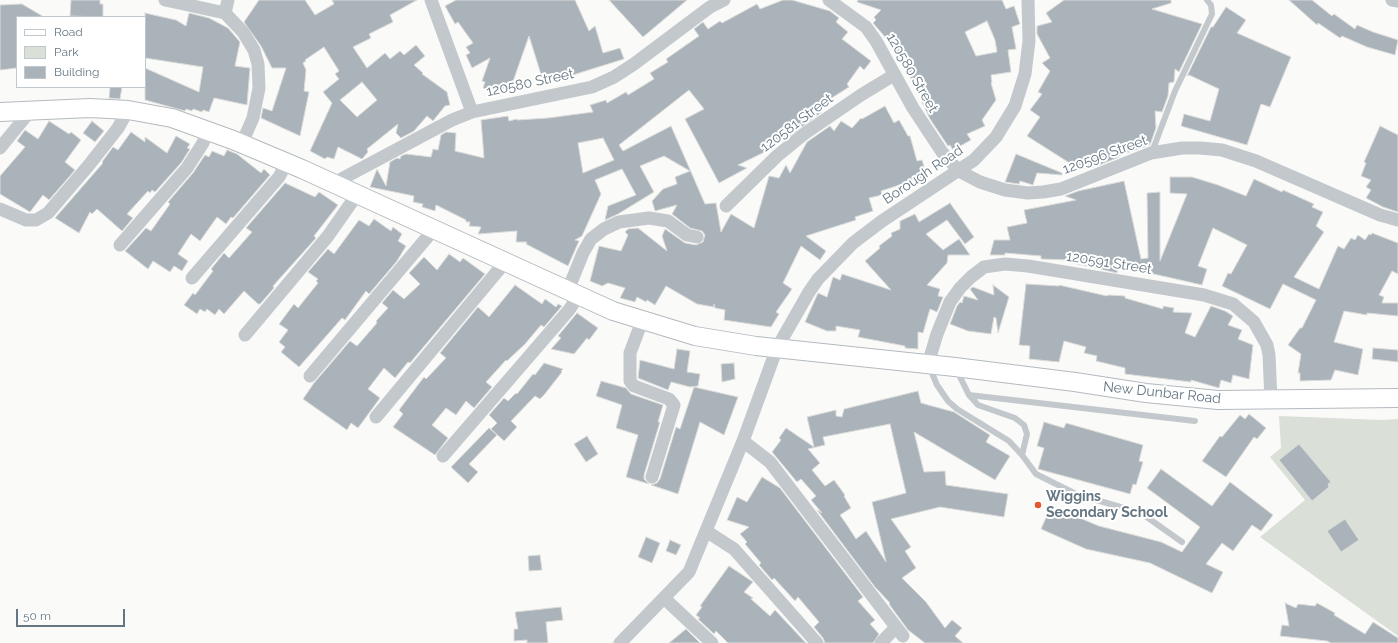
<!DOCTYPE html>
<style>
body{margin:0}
#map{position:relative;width:1398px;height:643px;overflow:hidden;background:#fafaf8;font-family:Raleway,sans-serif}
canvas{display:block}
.legend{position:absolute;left:16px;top:16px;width:130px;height:72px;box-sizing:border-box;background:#fff;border:1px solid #c1c8cd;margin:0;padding:5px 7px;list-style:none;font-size:12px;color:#657683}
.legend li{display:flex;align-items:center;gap:8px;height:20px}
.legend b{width:20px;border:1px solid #c1c8cd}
.scale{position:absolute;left:16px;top:609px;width:109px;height:18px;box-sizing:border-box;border:2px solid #657683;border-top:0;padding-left:5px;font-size:12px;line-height:14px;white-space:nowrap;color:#657683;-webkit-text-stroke:3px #fff;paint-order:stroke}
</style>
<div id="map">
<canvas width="1398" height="643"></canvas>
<ul class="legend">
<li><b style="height:5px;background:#fff"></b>Road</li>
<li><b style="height:11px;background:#dadfd7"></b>Park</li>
<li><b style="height:11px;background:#aab3b9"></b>Building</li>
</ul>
<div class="scale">50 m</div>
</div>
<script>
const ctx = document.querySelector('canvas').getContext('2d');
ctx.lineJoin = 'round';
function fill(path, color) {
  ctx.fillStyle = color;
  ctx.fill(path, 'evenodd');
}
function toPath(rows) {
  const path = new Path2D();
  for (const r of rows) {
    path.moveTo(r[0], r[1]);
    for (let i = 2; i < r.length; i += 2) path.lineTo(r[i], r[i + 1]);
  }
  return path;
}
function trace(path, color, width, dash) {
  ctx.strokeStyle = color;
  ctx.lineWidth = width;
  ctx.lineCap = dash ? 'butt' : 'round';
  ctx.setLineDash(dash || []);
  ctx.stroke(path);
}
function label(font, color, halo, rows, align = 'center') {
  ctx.font = font + ' Raleway,sans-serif';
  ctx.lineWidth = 4;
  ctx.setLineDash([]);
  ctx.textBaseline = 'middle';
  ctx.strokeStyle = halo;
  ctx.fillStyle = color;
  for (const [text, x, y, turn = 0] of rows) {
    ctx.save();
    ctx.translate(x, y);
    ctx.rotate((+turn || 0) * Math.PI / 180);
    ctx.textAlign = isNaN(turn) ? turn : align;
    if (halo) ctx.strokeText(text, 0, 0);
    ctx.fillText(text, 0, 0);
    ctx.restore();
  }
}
const green = toPath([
 [1279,416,1382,420,1398,419,1398,636,1260,537,1305,500,1270,457,1281,448]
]);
const building = toPath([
 [71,0,100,0,100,4,103,4,103,17,70,16,71,0],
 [259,0,305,0,315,15,334,4,332,0,417,0,390,15,393,22,369,34,371,38,353,47,367,68,385,53,390,59,400,51,404,55,416,45,425,56,414,65,423,73,422,74,447,92,450,105,445,106,433,121,427,116,414,131,401,138,396,133,398,124,367,149,368,152,362,159,338,147,334,159,327,157,325,159,310,151,332,103,323,92,339,79,335,74,339,71,324,47,305,60,306,61,303,63,306,70,304,91,309,92,300,136,261,118,263,108,272,111,286,68,272,68,261,46,244,22,259,0],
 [362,82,377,100,357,117,340,100,362,82],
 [456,0,575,0,589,31,595,26,603,53,620,48,624,59,544,84,529,36,510,90,498,87,497,91,492,91,483,88,485,82,482,81,490,58,472,68,466,55,470,53,466,47,473,43,458,22,455,24,445,6,456,0],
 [609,0,687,0,643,37,609,0],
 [783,0,792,0,830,11,839,18,836,22,848,32,842,39,871,61,864,70,860,66,847,84,849,87,819,106,822,112,783,141,775,145,775,147,738,165,747,168,719,183,685,119,704,109,689,90,619,145,623,151,671,126,705,204,716,203,721,232,731,214,754,228,769,176,779,178,786,165,790,173,807,142,830,126,834,131,841,121,852,128,861,118,862,119,885,106,894,123,899,120,908,136,910,136,917,161,922,160,927,176,881,191,882,195,869,198,873,211,855,217,856,220,806,236,826,251,820,260,801,246,783,283,792,289,776,312,779,314,771,327,724,320,725,310,715,308,714,304,714,307,697,304,666,286,655,305,647,300,646,302,637,297,635,302,620,298,625,288,608,283,602,286,590,281,599,246,621,251,628,235,625,232,628,229,638,228,667,251,662,236,665,229,685,243,696,245,703,242,705,235,702,231,690,228,672,214,677,205,655,211,652,201,663,189,677,184,675,177,690,171,664,156,640,166,654,192,618,214,605,220,608,206,636,195,622,169,595,180,601,194,582,236,575,240,579,241,568,266,526,244,527,242,516,242,517,231,478,234,481,227,469,226,470,222,466,222,466,220,436,205,435,211,422,207,423,204,413,202,414,196,370,187,377,169,386,186,390,162,397,158,400,159,401,156,406,154,431,157,433,149,438,150,441,135,446,132,456,133,455,151,484,158,481,120,508,116,509,121,517,119,517,120,548,118,593,112,590,105,606,100,607,103,626,92,628,95,654,79,650,73,668,62,666,59,699,36,694,29,703,22,708,29,720,21,722,23,757,4,760,9,783,0],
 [603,138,614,160,583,173,578,143,603,138],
 [858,0,1002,0,1006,9,1014,6,1020,24,1012,27,1016,49,1008,50,1011,72,991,75,992,83,991,83,996,100,982,120,985,126,967,134,971,140,953,150,950,145,948,146,930,119,922,102,928,106,885,37,873,23,876,20,874,17,881,10,857,2,858,0],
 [987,21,995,40,997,52,976,56,965,32,987,21],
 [1064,0,1171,0,1171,3,1152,9,1202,24,1179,72,1175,69,1174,82,1169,83,1168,96,1162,112,1155,111,1156,128,1150,145,1118,156,1119,157,1097,166,1079,169,1027,136,1040,117,1030,110,1042,94,1038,92,1050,71,1042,63,1050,58,1037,34,1037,26,1052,22,1046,13,1064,0],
 [1289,0,1312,0,1332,16,1334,14,1355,29,1357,25,1373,32,1398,40,1395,55,1367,47,1342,36,1340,38,1318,23,1317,25,1289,0],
 [22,4,44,17,17,17,17,68,0,70,0,5,22,4],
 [1226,7,1246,20,1237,33,1291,57,1270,107,1261,104,1247,145,1181,126,1184,114,1210,121,1219,89,1189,75,1187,76,1211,27,1213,27,1226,7],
 [145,13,176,20,186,26,189,13,209,18,228,28,240,42,235,66,250,68,247,105,214,98,209,112,203,110,202,112,193,109,192,111,186,109,185,111,145,100,145,68,199,92,203,67,145,58,145,13],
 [110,87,122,87,120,99,109,98,110,87],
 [49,121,69,134,71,132,81,140,65,162,75,170,49,200,43,195,30,212,0,194,0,176,25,147,17,141,25,130,38,139,49,121],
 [92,121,104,131,95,142,83,133,92,121],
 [1380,126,1398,135,1398,212,1383,207,1366,198,1371,190,1366,187,1371,180,1361,176,1366,163,1364,162,1380,126],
 [131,132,145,142,145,137,167,153,176,136,190,144,187,148,190,149,181,163,155,192,152,190,150,193,148,191,127,214,133,218,122,231,97,209,92,214,90,212,79,233,55,218,103,163,102,162,113,147,118,150,131,132],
 [227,150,237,154,261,173,264,169,270,175,233,218,231,217,226,224,217,217,200,241,191,234,178,254,188,261,182,271,174,266,170,272,153,261,148,269,125,251,146,228,151,231,170,204,168,202,193,173,205,155,209,157,212,151,224,156,227,150],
 [1016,154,1062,173,1062,175,1037,173,1033,185,1020,181,1019,184,1005,182,1016,154],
 [1170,177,1192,177,1218,185,1246,196,1254,179,1282,192,1283,190,1314,204,1312,207,1323,212,1316,226,1324,232,1294,277,1319,289,1338,246,1344,249,1351,238,1355,240,1358,235,1365,240,1369,234,1371,235,1372,233,1398,243,1398,274,1392,271,1379,295,1384,297,1382,303,1398,303,1398,316,1367,313,1367,315,1344,311,1334,342,1363,349,1358,375,1335,370,1331,380,1300,381,1300,373,1298,373,1301,354,1288,345,1300,328,1302,328,1316,300,1283,284,1270,309,1222,286,1228,273,1231,274,1247,245,1213,228,1198,266,1207,269,1202,285,1145,272,1147,268,1120,260,1117,273,1069,262,1069,260,1041,259,1041,256,1005,253,1005,255,990,255,994,240,1010,240,1007,227,1027,223,1024,210,1076,200,1065,196,1078,191,1124,181,1141,259,1148,258,1147,193,1160,192,1160,261,1187,194,1170,193,1170,177],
 [285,183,315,197,319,192,338,205,314,236,316,238,273,286,274,288,260,304,258,304,244,291,224,314,219,309,215,315,207,309,205,312,200,309,197,314,184,305,193,293,195,295,213,271,211,269,224,253,229,258,252,232,246,228,285,183],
 [950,203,974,237,965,244,947,220,926,234,943,250,959,239,970,255,948,255,947,263,927,285,940,289,938,296,943,297,937,312,930,309,923,333,918,332,918,349,905,348,905,346,858,337,860,330,836,326,836,331,827,331,805,322,818,293,827,297,833,277,840,280,842,274,891,290,865,261,880,248,879,246,892,236,891,233,900,229,900,221,915,214,919,222,950,203],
 [374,219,391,231,393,227,402,234,398,241,406,246,397,261,369,294,366,291,345,320,342,318,299,367,281,352,285,347,279,342,288,330,279,324,294,304,298,308,318,283,316,281,318,279,308,272,328,249,334,254,359,220,369,226,374,219],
 [449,254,460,262,463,258,485,274,410,363,408,362,395,378,384,368,368,389,380,398,358,428,351,423,347,430,303,399,314,383,350,341,357,346,377,323,376,321,388,308,382,303,393,290,404,299,420,284,409,273,424,257,437,270,449,254],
 [1026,284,1059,286,1059,285,1107,296,1108,295,1125,296,1125,298,1163,309,1163,306,1174,308,1173,312,1192,313,1185,333,1195,337,1211,306,1225,311,1233,316,1228,325,1242,330,1238,339,1253,345,1249,379,1233,375,1231,383,1221,380,1219,388,1191,380,1191,382,1125,374,1125,368,1096,361,1097,356,1084,353,1086,347,1064,341,1059,362,1029,359,1030,346,1019,345,1026,284],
 [515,285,542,304,545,299,556,307,558,304,562,306,544,327,541,325,525,344,507,361,506,360,486,382,492,387,474,408,466,401,456,415,446,408,432,425,448,438,435,455,393,427,403,414,399,410,424,377,426,379,446,358,440,353,478,307,489,317,515,285],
 [993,285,1009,297,998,333,996,318,994,317,991,334,968,331,950,324,957,306,960,302,962,303,964,296,978,300,970,289,973,287,994,295,993,285],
 [577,313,598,328,589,340,587,338,574,354,551,349,561,338,558,336,577,313],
 [1373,348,1398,350,1398,362,1372,359,1373,348],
 [677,349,690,351,687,372,700,374,698,386,690,387,671,382,668,390,638,378,640,360,674,369,677,349],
 [544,363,563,369,561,371,562,372,544,395,540,399,535,396,511,421,517,427,504,441,491,429,497,423,489,415,504,398,508,401,516,393,517,394,533,374,535,375,544,363],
 [734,363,735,379,722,382,721,364,734,363],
 [601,381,626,388,631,394,663,405,658,422,660,422,644,475,644,479,649,484,626,477,638,435,616,428,622,405,596,396,601,381],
 [694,387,738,397,724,435,700,422,678,494,651,485,657,483,660,479,676,427,680,429,694,387],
 [918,391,921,403,954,412,990,435,986,442,1010,456,995,480,914,432,924,472,945,471,946,485,1008,494,1004,517,940,507,891,519,911,547,905,551,916,568,902,578,926,602,945,628,952,620,962,628,955,636,963,643,925,643,908,630,889,604,890,603,875,587,817,510,822,513,811,500,816,496,801,479,797,482,772,452,781,440,779,438,786,428,814,447,807,417,836,410,836,416,842,417,844,409,918,391],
 [890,424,906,493,872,502,886,562,866,531,856,539,847,525,840,515,851,508,844,496,845,495,834,480,825,486,812,470,820,463,808,449,825,445,823,437,890,424],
 [1249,414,1266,428,1257,439,1254,437,1226,477,1202,461,1220,436,1222,437,1240,415,1245,419,1249,414],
 [1044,422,1064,428,1066,423,1143,445,1139,461,1143,462,1136,485,1133,484,1130,494,1038,469,1044,448,1037,446,1044,422],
 [489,428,497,435,469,464,478,472,468,483,451,467,489,428],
 [587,436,598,454,586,462,574,444,587,436],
 [1299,444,1331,482,1328,484,1329,487,1312,501,1279,460,1299,444],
 [1161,469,1212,506,1230,482,1273,515,1261,531,1252,525,1233,551,1222,543,1206,564,1223,572,1212,593,1150,563,1086,549,1041,529,1051,506,1099,526,1161,542,1182,552,1200,527,1147,488,1161,469],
 [762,477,780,488,863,597,858,601,875,620,870,624,879,634,873,643,825,643,823,638,814,627,819,622,798,597,795,601,774,578,772,580,759,565,761,563,745,544,747,542,740,534,749,527,727,520,737,497,747,502,762,477],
 [1345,519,1359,540,1341,552,1327,531,1345,519],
 [646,537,660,543,652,563,638,557,646,537],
 [670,540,681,545,676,555,666,551,670,540],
 [540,555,542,570,529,571,528,556,540,555],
 [729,566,753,582,744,592,753,598,751,599,770,616,775,610,806,643,728,643,716,631,714,634,698,619,700,618,696,615,702,607,700,606,729,566],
 [1285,603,1296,608,1298,604,1315,606,1317,603,1335,613,1334,615,1365,634,1373,622,1398,638,1398,643,1331,643,1327,641,1280,636,1282,625,1289,626,1285,603],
 [561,607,563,620,546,622,548,643,527,643,527,640,514,641,514,629,518,629,515,612,561,607],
 [686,629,700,643,669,643,686,629]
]);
const lane = toPath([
 [1152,152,1175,91,1212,14,1211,5,1207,0],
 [929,366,937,385,948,401,957,409,1009,441,1022,455,1036,474,1076,494,1141,513,1182,542],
 [957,371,969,395,1195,421],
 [969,395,978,405,1015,418,1024,425,1027,434,1022,455]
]);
const street = toPath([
 [165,0,225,13,243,32,254,50,258,64,259,88,253,118,242,143],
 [431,0,472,112],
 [829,0,866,27,876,41,913,108,942,152,959,171,980,182,1005,190,1028,193,1043,192,1061,189,1151,153,1182,148,1200,148,1222,150,1256,161,1380,215,1398,220],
 [1392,0,1398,1],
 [225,13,228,0],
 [0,148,31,110],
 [334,183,452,120,472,112,592,87,614,77,634,64,710,7,724,0],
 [726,206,777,156,804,134,861,95,894,75],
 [0,209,26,220,36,220,48,213,89,165,118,128,128,110],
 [120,245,187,168,203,143,207,131],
 [192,278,279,177,287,162],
 [568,290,583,253,591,239,604,229,619,222,649,218,668,221,687,235,697,237],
 [642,321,630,353,630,381,634,386,669,399,674,405,652,477],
 [245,335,328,236,358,193],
 [928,364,937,334,950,302,960,288,971,277,984,267,1005,264,1028,266,1204,295,1233,304,1254,322,1267,345,1269,355,1271,400],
 [310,376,435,228],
 [376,417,506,261],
 [743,441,770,462,903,636],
 [443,456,569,310,579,295],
 [706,531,734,549,817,643],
 [664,598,712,643],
 [620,643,689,572,743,441,777,348,809,292,818,279,853,243,882,221,974,160,996,137,1015,106,1025,74,1029,41,1028,0],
 [881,643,896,627]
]);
const secondary = toPath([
 [0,112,90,108,128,110,172,118,233,140,302,169,613,311,695,336,756,346,955,367,1075,382,1146,393,1218,400,1398,398]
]);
const markers = [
 [1038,505,4,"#e4572e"]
];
const streetNames = [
 ["120580 Street",912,73,60],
 ["120580 Street",530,83,-12],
 ["120581 Street",797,123,-37],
 ["120596 Street",1105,155,-20],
 ["Borough Road",923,175,-34],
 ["120591 Street",1109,263,9],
 ["New Dunbar Road",1162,393,6]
];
const poiNames = [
 ["Wiggins",1046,497],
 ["Secondary School",1046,513]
];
fill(green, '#dadfd7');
fill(building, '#aab3b9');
trace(building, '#dcdcda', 1);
trace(secondary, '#b3babf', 20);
trace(lane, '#c3c8cc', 6);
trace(street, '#c3c8cc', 13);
trace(secondary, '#fff', 18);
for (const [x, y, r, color] of markers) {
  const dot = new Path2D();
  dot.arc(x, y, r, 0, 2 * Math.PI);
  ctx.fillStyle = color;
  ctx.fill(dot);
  trace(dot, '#fff', 1.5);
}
label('14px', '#657683', '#fff', streetNames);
label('bold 14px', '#657683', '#fff', poiNames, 'left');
</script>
